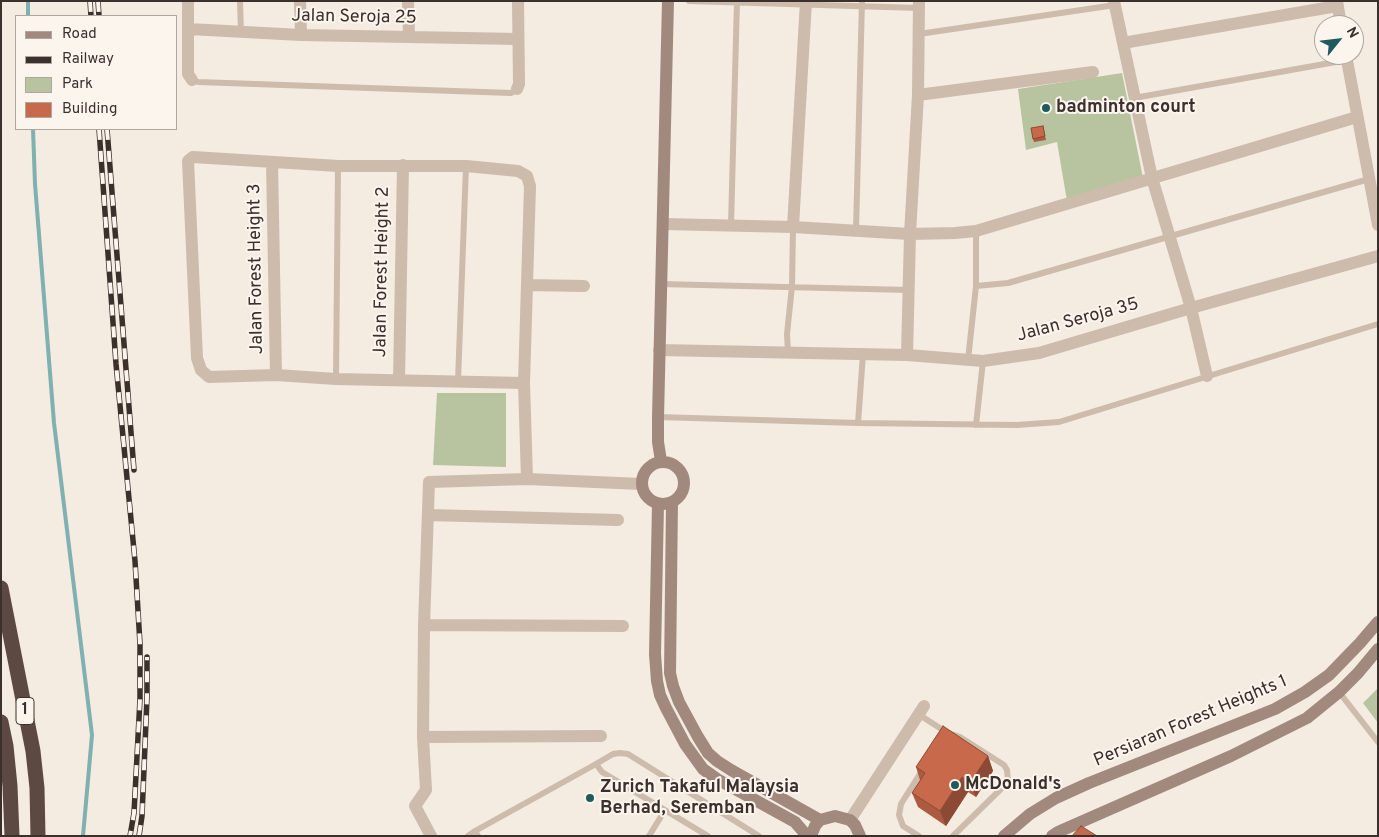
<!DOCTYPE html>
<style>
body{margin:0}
#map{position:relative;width:1379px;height:837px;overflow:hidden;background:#f4ebe1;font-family:Overpass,sans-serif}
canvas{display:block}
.frame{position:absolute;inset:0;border:2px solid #3b302b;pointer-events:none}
.legend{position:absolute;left:15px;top:15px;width:162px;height:115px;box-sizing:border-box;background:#fbf5ee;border:1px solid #aea6a0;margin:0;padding:6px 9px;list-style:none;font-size:15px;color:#3b302b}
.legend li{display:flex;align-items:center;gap:10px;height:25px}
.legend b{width:25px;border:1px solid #aea6a0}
.north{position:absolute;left:1314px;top:15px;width:50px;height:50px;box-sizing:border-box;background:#fbf5ee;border:1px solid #aea6a0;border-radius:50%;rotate:61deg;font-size:14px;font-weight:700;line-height:20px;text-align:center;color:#3b302b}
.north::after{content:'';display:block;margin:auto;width:18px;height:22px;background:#1f5a5e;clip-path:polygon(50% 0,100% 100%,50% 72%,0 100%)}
</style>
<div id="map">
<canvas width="1379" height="837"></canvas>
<div class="frame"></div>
<ul class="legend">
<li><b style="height:6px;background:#a18a7d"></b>Road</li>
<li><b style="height:6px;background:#3b302b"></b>Railway</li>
<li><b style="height:14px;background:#b8c4a0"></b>Park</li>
<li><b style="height:14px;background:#c8694b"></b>Building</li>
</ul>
<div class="north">N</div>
</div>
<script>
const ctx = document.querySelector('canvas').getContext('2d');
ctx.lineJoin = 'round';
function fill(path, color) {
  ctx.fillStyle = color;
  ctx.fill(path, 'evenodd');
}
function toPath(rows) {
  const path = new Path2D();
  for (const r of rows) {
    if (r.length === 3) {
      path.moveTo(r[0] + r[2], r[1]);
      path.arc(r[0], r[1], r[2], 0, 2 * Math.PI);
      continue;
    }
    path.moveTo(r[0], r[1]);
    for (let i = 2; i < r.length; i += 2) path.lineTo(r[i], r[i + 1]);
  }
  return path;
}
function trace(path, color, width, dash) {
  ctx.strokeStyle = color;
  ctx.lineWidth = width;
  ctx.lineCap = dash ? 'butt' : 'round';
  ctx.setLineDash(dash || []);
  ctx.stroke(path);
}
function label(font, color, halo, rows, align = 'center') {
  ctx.font = font + ' Overpass,sans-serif';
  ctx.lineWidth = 4;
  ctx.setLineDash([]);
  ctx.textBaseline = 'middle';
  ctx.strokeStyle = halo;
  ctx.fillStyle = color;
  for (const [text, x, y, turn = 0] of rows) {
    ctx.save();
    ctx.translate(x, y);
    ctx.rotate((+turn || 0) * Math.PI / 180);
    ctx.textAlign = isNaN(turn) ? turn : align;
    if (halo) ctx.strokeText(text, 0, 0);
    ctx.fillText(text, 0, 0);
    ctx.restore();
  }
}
const green = toPath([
 [1122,73,1143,178,1067,201,1057,142,1026,150,1018,89],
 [437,393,506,393,506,467,433,465],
 [1378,688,1378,723,1363,703]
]);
const stream = toPath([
 [28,1,28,16],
 [33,129,35,184,54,423,92,735,83,836]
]);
const lane = toPath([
 [240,1,241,33],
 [689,1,919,8],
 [919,34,1115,5],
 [192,80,198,82,511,93,517,89],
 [1134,98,1347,60],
 [731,225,737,1],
 [856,230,862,1],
 [660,284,909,290],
 [976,286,1008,283,1369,179],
 [788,353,787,334,792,286,793,227],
 [968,360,976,286,976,231],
 [336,379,338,166],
 [458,381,466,166],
 [658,417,858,423,1017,425,1059,422,1378,324],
 [858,423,863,354],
 [976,425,983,361],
 [1339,692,1378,742],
 [918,714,946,732,960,737,1004,765,1007,770,1008,780,1005,785,953,836],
 [475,831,596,764],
 [468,836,475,831,478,836],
 [649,836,665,810],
 [708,836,602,772,596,764,613,754,620,753,628,754,759,836],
 [919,836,903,826,899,815,901,804,923,769]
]);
const street = toPath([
 [188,1,188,74,192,80],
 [300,1,301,35],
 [408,1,409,37],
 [1114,1,1152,178,1191,308,1207,376],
 [1337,1,1341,25],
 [189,29,301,35,518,39],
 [1123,43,1337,6],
 [1346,55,1378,225],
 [517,89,519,84,518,1],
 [918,95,1093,72],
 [272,162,276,375],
 [664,224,793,227,910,234,955,233,976,231,1357,117],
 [793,227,806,1],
 [527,285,584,286],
 [659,350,907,355,983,361,1039,353,1191,308,1378,256],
 [907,355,910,234,918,95,919,1],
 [399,380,403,165],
 [524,383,336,379,276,375,209,377,201,370,197,358,188,161,193,157,338,166,466,166,518,171,527,176,530,186,524,383,527,479],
 [428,515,618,520],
 [424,625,623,626],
 [423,737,601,736],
 [850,820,924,706],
 [431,836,415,806,426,790,423,737,424,625,429,482,527,479,641,484]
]);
const secondary = toPath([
 [661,461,658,442,658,417,668,1],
 [663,483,21],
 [672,502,670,673,673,686,679,702,698,737,708,753,717,761,731,770,820,820],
 [658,504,655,654,657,681,660,695,666,708,685,744,703,769,717,779,795,822,807,836],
 [811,836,815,826,820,820,835,816,850,820,855,825,860,836],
 [1004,836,1030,814,1056,798,1089,783,1275,709,1305,692,1329,675,1360,643,1378,622],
 [1052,836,1058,832,1231,756,1307,718,1339,692,1358,673,1378,649]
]);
const highway = toPath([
 [1,588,33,751,37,788,38,836],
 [1,722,6,746,10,786,12,836]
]);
const rail = toPath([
 [90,1,91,16],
 [98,1,99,16],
 [99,129,116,364,135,561,140,644,140,699,134,813,130,836],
 [107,129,134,470],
 [139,836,142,816,147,698,147,657]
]);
const wall = toPath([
 [1043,126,1046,140,1034,142,1033,139],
 [988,756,993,771,976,797,968,792,946,826,918,807,912,793,920,780,916,767]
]);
const shadedWall = toPath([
 [988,756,993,771,976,797,970,783],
 [962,777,968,792,946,826,940,811]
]);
const building = toPath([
 [1043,126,1045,136,1033,139,1031,128,1043,126],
 [943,726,988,756,970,783,962,777,940,811,912,793,925,773,916,767,943,726],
 [1081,826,1097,836,1072,836,1081,826]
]);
const markers = [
 [1046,108,5,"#1f5a5e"],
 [955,785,5,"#1f5a5e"],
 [590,798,5,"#1f5a5e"]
];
const shields = [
 [25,711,18]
];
const shieldNames = [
 ["1",25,711]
];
const streetNames = [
 ["Jalan Seroja 25",354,18,1],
 ["Jalan Forest Height 3",257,269,-91],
 ["Jalan Forest Height 2",383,272,-89],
 ["Jalan Seroja 35",1078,321,-15],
 ["Persiaran Forest Heights 1",1191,722,-23]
];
const poiNames = [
 ["badminton court",1056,108],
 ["McDonald's",965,785],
 ["Zurich Takaful Malaysia",600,788],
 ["Berhad, Seremban",600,809]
];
fill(green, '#b8c4a0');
trace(stream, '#7fb0b2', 4);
trace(lane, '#cdbbac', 6);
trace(street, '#cdbbac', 12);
trace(secondary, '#a18a7d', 12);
trace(highway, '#5c4a42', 15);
trace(rail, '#3b302b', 5.5);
trace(rail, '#fbf5ee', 4, [11]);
fill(wall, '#ac5a40');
fill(shadedWall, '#8c4a34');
fill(building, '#c8694b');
trace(building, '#8c4a34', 1);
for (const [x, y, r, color] of markers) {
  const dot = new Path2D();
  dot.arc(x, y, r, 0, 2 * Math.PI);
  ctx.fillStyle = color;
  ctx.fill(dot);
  trace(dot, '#fbf5ee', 2);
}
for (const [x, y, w] of shields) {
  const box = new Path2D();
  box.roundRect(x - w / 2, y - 13.5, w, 27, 4);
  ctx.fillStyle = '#fbf5ee';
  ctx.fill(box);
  trace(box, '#3b302b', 1);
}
label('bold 16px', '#3b302b', null, shieldNames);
label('18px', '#3b302b', '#fbf5ee', streetNames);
label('bold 18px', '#3b302b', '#fbf5ee', poiNames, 'left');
</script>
